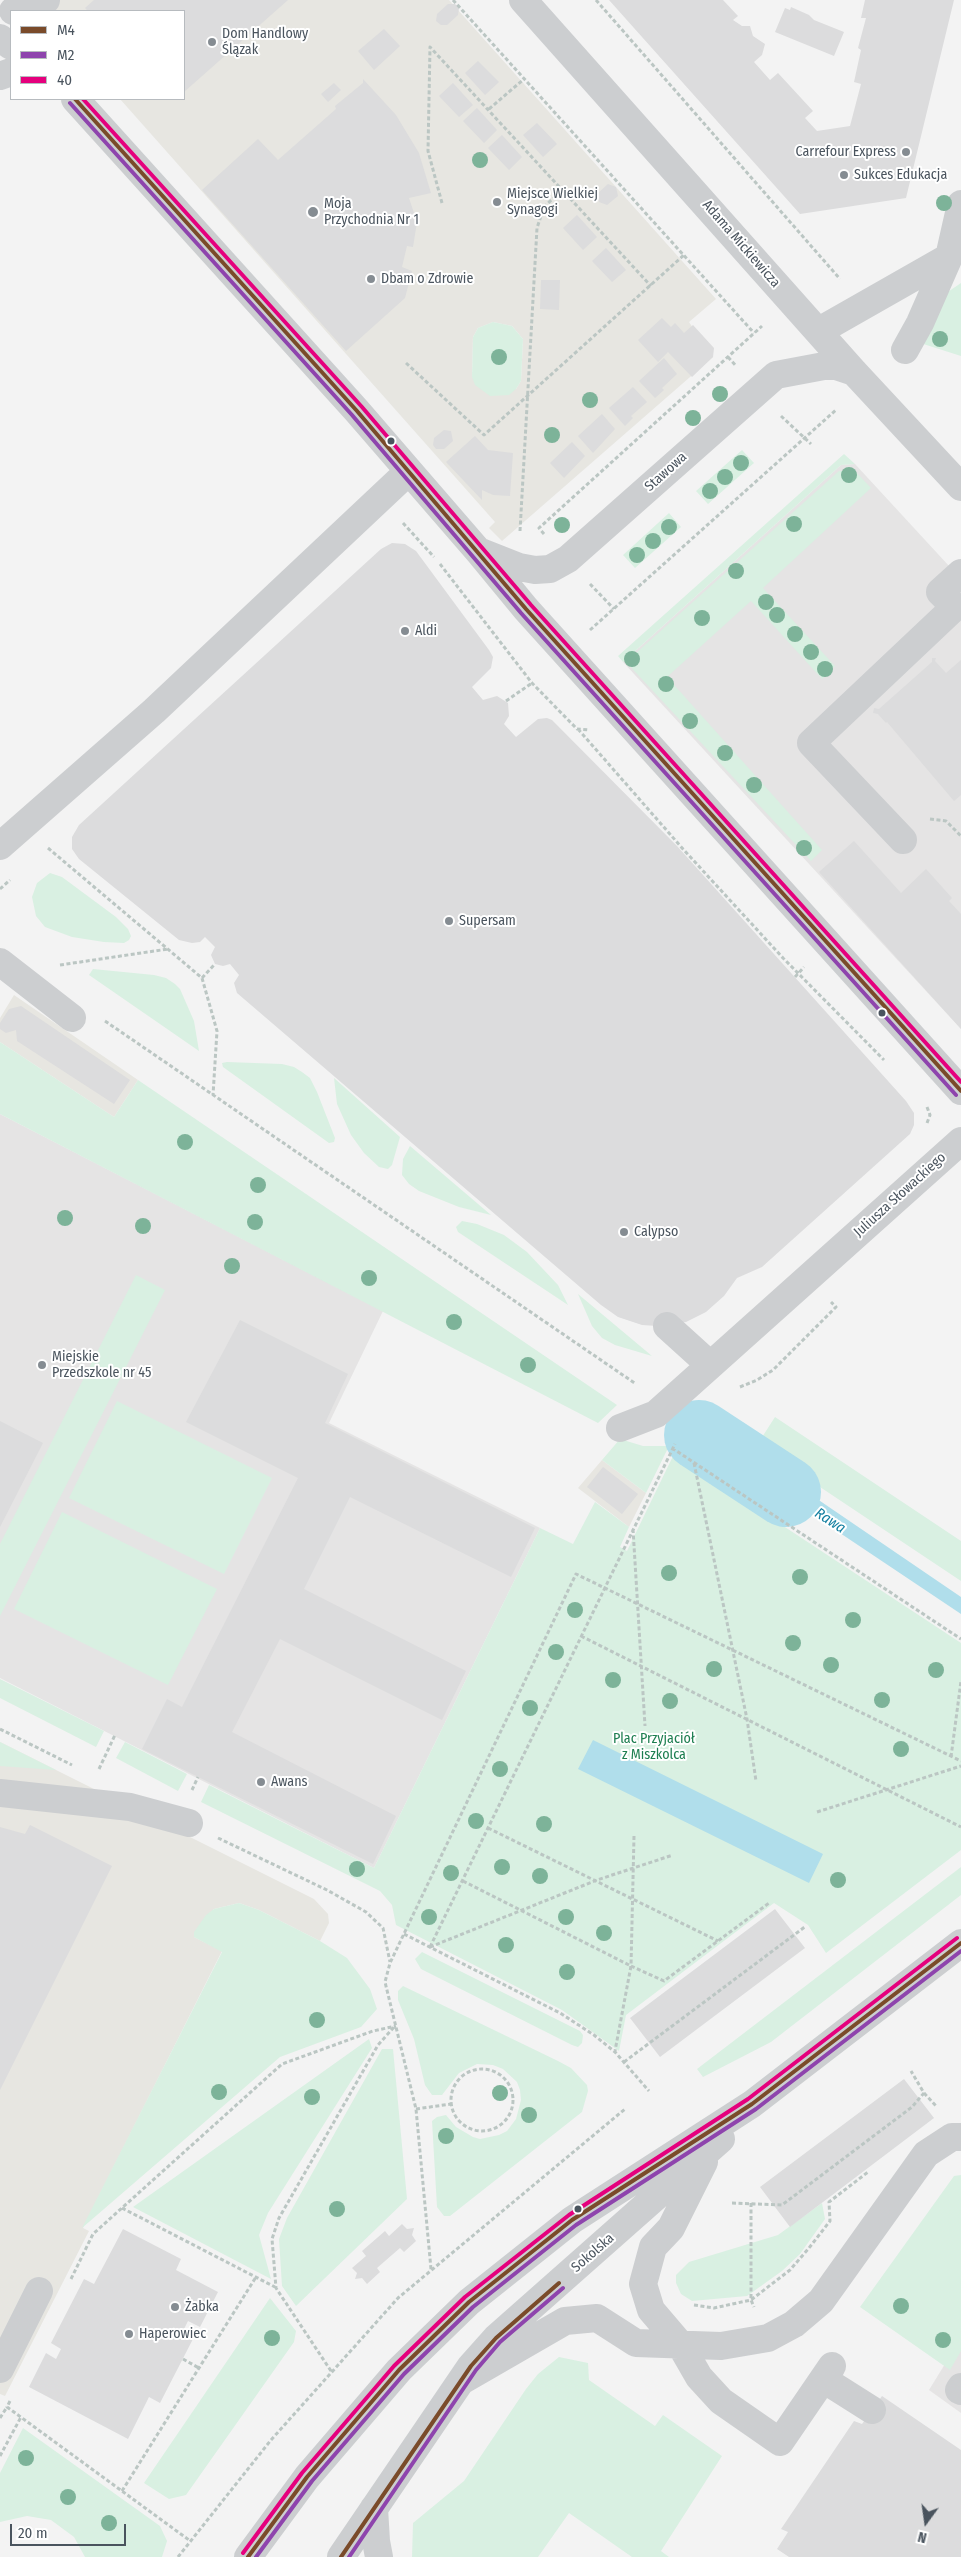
<!DOCTYPE html>
<meta charset="utf-8">
<style>
body{margin:0}
#map{position:relative;width:961px;height:2557px;overflow:hidden;background:#f3f3f3;font-family:"Fira Sans Condensed",sans-serif}
canvas{display:block}
.legend{position:absolute;left:10px;top:10px;width:175px;height:90px;box-sizing:border-box;background:#fff;border:1px solid #b7bbbf;margin:0;padding:6px 9px;list-style:none;font-size:15px;color:#4a545e}
.legend li{display:flex;align-items:center;gap:10px;height:25px}
.legend b{width:25px;border:1px solid #b7bbbf}
.north{position:absolute;left:901px;top:2497px;width:50px;height:50px;-webkit-text-stroke:4px #fff;paint-order:stroke;rotate:194deg;font-size:14px;font-weight:700;line-height:20px;text-align:center;color:#4a545e}
.north::after{content:'';display:block;margin:auto;width:18px;height:22px;background:#4a545e;clip-path:polygon(50% 0,100% 100%,50% 72%,0 100%)}
.scale{position:absolute;left:10px;top:2524px;width:116px;height:22px;box-sizing:border-box;border:2px solid #4a545e;border-top:0;padding-left:6px;font-size:15px;line-height:18px;white-space:nowrap;color:#4a545e;-webkit-text-stroke:4px #fff;paint-order:stroke}
</style>
<div id="map">
<canvas width="961" height="2557"></canvas>
<ul class="legend">
<li><b style="height:6px;background:#7a4b2a"></b>M4</li>
<li><b style="height:6px;background:#8e44ad"></b>M2</li>
<li><b style="height:6px;background:#e5007d"></b>40</li>
</ul>
<div class="north">N</div>
<div class="scale">20 m</div>
</div>
<script>
const ctx = document.querySelector('canvas').getContext('2d');
ctx.lineJoin = 'round';
function fill(path, color) {
  ctx.fillStyle = color;
  ctx.fill(path, 'evenodd');
}
function toPath(rows) {
  const path = new Path2D();
  for (const r of rows) {
    if (r.length === 3) {
      path.moveTo(r[0] + r[2], r[1]);
      path.arc(r[0], r[1], r[2], 0, 2 * Math.PI);
      continue;
    }
    path.moveTo(r[0], r[1]);
    for (let i = 2; i < r.length; i += 2) path.lineTo(r[i], r[i + 1]);
  }
  return path;
}
function trace(path, color, width, dash) {
  ctx.strokeStyle = color;
  ctx.lineWidth = width;
  ctx.lineCap = dash ? 'butt' : 'round';
  ctx.setLineDash(dash || []);
  ctx.stroke(path);
}
function label(font, color, halo, rows, align = 'center') {
  ctx.font = font + ' "Fira Sans Condensed",sans-serif';
  ctx.lineWidth = 4;
  ctx.setLineDash([]);
  ctx.textBaseline = 'middle';
  ctx.strokeStyle = halo;
  ctx.fillStyle = color;
  for (const [text, x, y, turn = 0] of rows) {
    ctx.save();
    ctx.translate(x, y);
    ctx.rotate((+turn || 0) * Math.PI / 180);
    ctx.textAlign = isNaN(turn) ? turn : align;
    if (halo) ctx.strokeText(text, 0, 0);
    ctx.fillText(text, 0, 0);
    ctx.restore();
  }
}
const commercial = toPath([
 [52,0,449,0,716,299,689,322,713,357,502,541,489,528,495,522,120,99,184,99,184,11,51,11],
 [493,322,512,326,523,339,521,381,516,389,472,377,473,337,478,328],
 [14,995,138,1080,114,1117,0,1042,0,1018],
 [602,1460,646,1493,629,1527,578,1488],
 [0,1742,314,1899,328,1914,329,1923,320,1941,259,1910,239,1903,214,1909,194,1937,222,1951,83,2228,89,2231,5,2396,0,2394]
]);
const education = toPath([
 [855,464,961,579,961,1029,623,662,841,465],
 [0,1114,383,1311,329,1423,540,1528,374,1868,0,1678],
 [961,2338,961,2413,929,2390]
]);
const green = toPath([
 [961,283,961,356,917,342,930,304],
 [493,322,512,326,523,339,521,381,516,389,509,395,490,396,475,385,472,377,473,337,478,328],
 [742,450,754,463,708,504,696,491],
 [844,454,855,464,841,465,623,662,618,656],
 [839,471,855,471,871,488,763,588,835,666,822,679,751,601,667,677,822,850,811,861,626,662],
 [669,513,681,527,635,568,623,555],
 [50,873,62,877,116,917,128,929,131,936,129,940,124,943,104,942,72,937,45,927,36,916,32,897,37,883],
 [93,969,154,975,166,978,175,984,180,989,194,1021,199,1051,89,975],
 [0,1042,114,1117,138,1080,617,1405,598,1423,0,1114],
 [227,1062,282,1064,294,1067,302,1072,310,1078,317,1092,335,1138,334,1142,329,1143,223,1067,222,1063],
 [334,1078,400,1137,392,1165,388,1169,379,1167,364,1153,351,1135,337,1104],
 [410,1146,491,1215,459,1207,419,1191,409,1184,402,1175,403,1159],
 [462,1221,477,1224,504,1235,527,1252,558,1285,568,1305,458,1232,456,1227],
 [136,1275,165,1290,0,1616,0,1544],
 [578,1294,652,1356,615,1345,602,1338,592,1326],
 [117,1401,272,1478,224,1574,69,1498],
 [775,1417,961,1541,961,1581,757,1445],
 [620,1439,643,1446,669,1446,646,1493,602,1460],
 [674,1454,961,1643,961,1850,826,1953,808,1925,774,1903,626,2015,619,2051,562,2010,396,1925,392,1905,380,1891,201,1802,209,1785,374,1868,540,1528,573,1544,595,1502,629,1527,620,1547,627,1551],
 [62,1512,217,1589,168,1685,14,1609],
 [0,1679,104,1731,96,1747,0,1698],
 [0,1742,56,1770,0,1766],
 [125,1742,187,1774,178,1791,116,1758],
 [961,1867,961,1895,771,2042,703,2077,697,2069],
 [239,1903,259,1910,320,1941,347,1958,370,1989,377,2009,361,2027,280,2057,82,2228,222,1952,194,1937,194,1932,206,1915,214,1909],
 [422,1952,580,2031,583,2035,582,2043,578,2047,572,2045,421,1969,415,1959],
 [403,1986,558,2061,571,2068,587,2085,588,2091,582,2112,450,2216,444,2216,437,2207,432,2121,437,2117,446,2115,456,2127,473,2137,480,2139,499,2135,507,2131,516,2119,521,2100,520,2090,517,2082,503,2069,493,2065,477,2064,459,2073,442,2095,432,2095,425,2085,414,2039,398,2000,398,1991],
 [369,2039,372,2048,268,2213,259,2235,271,2279,133,2207],
 [382,2049,393,2049,407,2199,296,2306,282,2286,279,2239,287,2218],
 [961,2175,961,2351,950,2370,860,2307,954,2176],
 [822,2203,825,2219,800,2254,782,2271,747,2296,692,2301,681,2294,676,2283,676,2275,689,2262,778,2235],
 [270,2298,296,2331,294,2342,186,2495,169,2499,144,2483],
 [559,2357,588,2363,589,2380,655,2426,663,2415,722,2456,661,2551,669,2557,632,2557,569,2513,538,2557,412,2557,413,2523,464,2481,526,2389,538,2374],
 [23,2428,160,2526,167,2541,162,2557,85,2557,74,2537,51,2520,27,2516,0,2522,0,2473]
]);
const water = toPath([
 [713,1428,961,1597,961,1614,704,1442],
 [593,1740,823,1854,809,1883,578,1769]
]);
const river = toPath([
 [699,1435,786,1492]
]);
const building = toPath([
 [94,0,288,0,184,92,184,11,88,11,85,8],
 [609,0,723,0,738,16,733,20,742,26,750,26,753,36,765,44,762,55,754,62,770,80,778,73,813,111,805,118,817,131,850,126,861,84,854,82,861,50,858,48,866,18,861,18,865,0,954,0,906,198,800,214],
 [448,4,455,4,459,8,458,15,447,25,441,25,436,21,437,14],
 [791,7,809,15,814,20,844,32,834,56,775,32,785,8,790,10],
 [384,29,400,46,374,70,358,51],
 [478,61,499,82,485,95,465,73],
 [363,79,396,115,419,153,431,193,409,198,417,222,413,247,407,246,402,267,412,271,405,298,346,351,202,190,258,139,278,160,336,109,335,106,363,83],
 [334,83,341,90,328,102,321,94],
 [453,83,473,105,459,117,439,96],
 [477,108,497,130,484,143,463,121],
 [537,123,557,144,543,157,523,135],
 [502,135,522,157,509,170,488,148],
 [608,184,616,187,618,196,607,205,599,202,597,194],
 [577,215,597,237,583,250,563,228],
 [606,248,626,270,612,282,592,261],
 [541,280,560,280,559,310,540,309],
 [662,318,671,327,675,323,684,333,693,325,714,348,713,357,692,377,668,352,658,362,638,340],
 [664,358,677,374,662,388,664,390,655,398,639,381],
 [633,387,647,402,631,416,633,418,625,426,609,408],
 [602,414,615,429,593,453,578,436],
 [444,430,451,431,453,441,444,449,436,449,433,445,434,438],
 [475,436,488,450,513,453,510,496,493,495,482,490,482,500,446,462],
 [572,442,585,456,564,478,550,463],
 [392,543,405,544,416,551,489,650,493,657,491,668,472,687,483,700,497,696,508,703,509,716,504,724,516,737,538,719,547,718,552,720,677,846,906,1101,914,1113,914,1125,910,1134,762,1267,737,1278,724,1296,706,1312,686,1322,657,1326,642,1325,618,1317,601,1305,237,993,234,983,239,975,230,964,223,966,215,964,211,955,215,947,205,937,200,942,192,943,179,940,79,859,72,849,72,837,79,825,381,549],
 [932,658,936,658,935,661,946,673,961,660,961,795,954,801,887,722,886,723,878,714,873,713,874,708,879,709,932,662],
 [854,841,901,893,926,869,952,898,949,901,961,914,961,1029,819,872],
 [21,1006,130,1080,114,1104,17,1041,16,1030,6,1033,0,1029,0,1023,9,1009],
 [240,1320,348,1374,325,1423,535,1528,511,1577,350,1497,304,1589,466,1671,442,1720,280,1639,232,1732,396,1816,373,1864,142,1749,167,1699,182,1707,298,1478,186,1422],
 [0,1421,43,1443,0,1527],
 [603,1467,638,1494,622,1514,587,1487],
 [30,1825,112,1866,0,2090,0,1827,25,1834],
 [775,1909,805,1948,660,2057,630,2018],
 [904,2079,934,2118,790,2227,760,2187],
 [402,2224,407,2229,414,2228,412,2235,416,2241,404,2252,400,2248,377,2268,380,2272,367,2284,362,2278,355,2279,357,2273,352,2268,366,2256,362,2251,385,2231,389,2236],
 [123,2229,181,2259,176,2270,218,2292,200,2327,188,2321,183,2331,194,2337,160,2403,149,2397,128,2439,29,2387,46,2353,56,2359,61,2349,51,2343,84,2279,94,2284],
 [882,2396,961,2450,961,2557,789,2557,777,2549,788,2532,781,2529,854,2421,862,2424]
]);
const path = toPath([
 [453,0,754,333],
 [596,0,840,279],
 [489,109,524,79],
 [442,203,428,151,430,47,651,286],
 [728,357,736,366],
 [406,363,484,435,684,255],
 [781,416,811,444],
 [403,523,434,557],
 [520,531,537,228,544,207,563,189],
 [544,534,539,528,762,326],
 [440,564,532,683,577,729,589,730],
 [590,584,614,609],
 [590,630,837,409],
 [506,701,532,683],
 [578,729,683,849,783,958,884,1060],
 [930,819,946,821,961,836],
 [48,848,202,978,215,964],
 [0,889,10,880],
 [60,965,168,949],
 [795,977,804,967],
 [202,978,217,1031,213,1095],
 [105,1021,636,1384],
 [927,1107,930,1115,927,1123],
 [740,1387,757,1380,773,1370,836,1307,831,1302],
 [672,1448,961,1639],
 [694,1463,747,1719,756,1781],
 [633,1529,645,1726],
 [581,1636,961,1827],
 [0,1729,72,1765],
 [951,1757,961,1681],
 [99,1769,115,1735],
 [192,1790,198,1777],
 [817,1812,961,1766],
 [488,1828,718,1941],
 [634,1836,631,1966,664,1981,769,1903],
 [218,1838,327,1890,366,1912,383,1928,390,1962],
 [463,1881,631,1966,615,2051],
 [404,1934,560,2013,594,2035,615,2052,649,2091],
 [430,1947,675,1444],
 [430,1947,597,1880,673,1855],
 [624,2062,806,1926],
 [482,2100,31],
 [924,2093,937,2107],
 [416,2109,451,2104],
 [732,2203,782,2205,912,2107,924,2093,911,2071],
 [751,2203,751,2300,754,2307],
 [122,2208,275,2287],
 [431,2269,416,2109,385,1982,390,1963,576,1574,961,1761],
 [71,2279,93,2234,282,2064,373,2031,396,2026],
 [694,2305,714,2308,751,2300,790,2270,809,2248,830,2221,829,2202,868,2172],
 [183,2359,199,2368],
 [331,2371,276,2288,272,2239,279,2218,378,2045,395,2026],
 [10,2401,7,2407,189,2540],
 [0,2418,7,2407],
 [0,2456,21,2417],
 [122,2491,256,2277],
 [178,2557,271,2440,398,2298,625,2109]
]);
const minor = toPath([
 [523,0,854,372,961,487],
 [13,11,40,5,46,0],
 [0,38,11,46],
 [0,76,11,72],
 [75,99,357,411,479,552,526,609,961,1091],
 [819,331,949,257],
 [905,350,920,323,949,257,961,204],
 [481,552,519,567,535,570,550,569,568,559,776,375,824,366,836,366,854,372],
 [903,840,811,743,955,607,940,592,961,573],
 [0,846,154,711,409,471],
 [0,962,72,1018],
 [667,1326,709,1364],
 [620,1428,656,1414,961,1141],
 [0,1793,130,1807,189,1823],
 [704,2162,671,2228,653,2247,643,2284,651,2310,680,2344,699,2377,721,2401,780,2442,832,2366],
 [0,2369,39,2291],
 [823,2379,872,2410],
 [461,2381,565,2321,597,2318,636,2343,721,2346,768,2338,794,2324,821,2301,926,2154,952,2137,961,2137],
 [961,2387,959,2390,961,2391],
 [374,2508,376,2541,379,2557],
 [248,2557,307,2477,399,2370,469,2302,572,2220,752,2104,961,1943],
 [341,2557,471,2366,496,2338,721,2139]
]);
const bus1 = toPath([
 [75,99,357,411,526,609,961,1091],
 [248,2557,307,2477,399,2370,469,2302,572,2220,752,2104,961,1943],
 [341,2557,471,2366,496,2338,559,2283]
]);
const bus2 = toPath([
 [70,103,352,415,521,613,956,1095],
 [256,2557,312,2481,404,2374,473,2307,576,2225,756,2109,961,1951],
 [349,2557,476,2370,500,2342,563,2288]
]);
const bus3 = toPath([
 [83,99,362,407,531,605,961,1082],
 [243,2553,302,2473,394,2366,465,2297,569,2215,748,2099,957,1938]
]);
const trees = [
 [480,160],
 [944,203],
 [940,339],
 [499,357],
 [720,394],
 [590,400],
 [693,418],
 [552,435],
 [741,463],
 [849,475],
 [725,477],
 [710,491],
 [794,524],
 [562,525],
 [669,527],
 [653,541],
 [637,555],
 [736,571],
 [766,602],
 [777,615],
 [702,618],
 [795,634],
 [811,652],
 [632,659],
 [825,669],
 [666,684],
 [690,721],
 [725,753],
 [754,785],
 [804,848],
 [185,1142],
 [258,1185],
 [65,1218],
 [255,1222],
 [143,1226],
 [232,1266],
 [369,1278],
 [454,1322],
 [528,1365],
 [669,1573],
 [800,1577],
 [575,1610],
 [853,1620],
 [793,1643],
 [556,1652],
 [831,1665],
 [714,1669],
 [936,1670],
 [613,1680],
 [882,1700],
 [670,1701],
 [530,1708],
 [901,1749],
 [500,1769],
 [476,1821],
 [544,1824],
 [502,1867],
 [357,1869],
 [451,1873],
 [540,1876],
 [838,1880],
 [429,1917],
 [566,1917],
 [604,1933],
 [506,1945],
 [567,1972],
 [317,2020],
 [219,2092],
 [500,2093],
 [312,2097],
 [529,2115],
 [446,2136],
 [337,2209],
 [901,2306],
 [272,2338],
 [943,2340],
 [26,2458],
 [68,2497],
 [109,2523]
];
const markers = [
 [212,42,5,"#858c92"],
 [906,152,5,"#858c92"],
 [844,175,5,"#858c92"],
 [497,202,5,"#858c92"],
 [313,212,6,"#858c92"],
 [371,279,5,"#858c92"],
 [391,441,4.5,"#4a545e"],
 [405,631,5,"#858c92"],
 [449,921,5,"#858c92"],
 [882,1013,4.5,"#4a545e"],
 [624,1232,5,"#858c92"],
 [42,1365,5,"#858c92"],
 [261,1782,5,"#858c92"],
 [578,2209,4.5,"#4a545e"],
 [175,2307,5,"#858c92"],
 [129,2334,5,"#858c92"]
];
const poiNames = [
 ["Dom Handlowy",222,34],
 ["Ślązak",222,50],
 ["Carrefour Express",896,152,"right"],
 ["Sukces Edukacja",854,175],
 ["Miejsce Wielkiej",507,194],
 ["Synagogi",507,210],
 ["Moja",324,204],
 ["Przychodnia Nr 1",324,220],
 ["Dbam o Zdrowie",381,279],
 ["Aldi",415,631],
 ["Supersam",459,921],
 ["Calypso",634,1232],
 ["Miejskie",52,1357],
 ["Przedszkole nr 45",52,1373],
 ["Awans",271,1782],
 ["Żabka",185,2307],
 ["Haperowiec",139,2334]
];
const streetNames = [
 ["Adama Mickiewicza",741,244,49],
 ["Stawowa",666,472,-42],
 ["Juliusza Słowackiego",900,1195,-42],
 ["Sokolska",593,2253,-41]
];
const parkNames = [
 ["Plac Przyjaciół",654,1739],
 ["z Miszkolca",654,1755]
];
const waterNames = [
 ["Rawa",830,1521,33]
];
fill(commercial, '#e7e6e1');
fill(education, '#e5e4e4');
fill(green, '#d9f0e2');
fill(water, '#b0deeb');
trace(river, '#b0deeb', 70);
fill(building, '#dcdcdd');
trace(path, '#bbc6c3', 3, [4, 2.5]);
trace(minor, '#ccced0', 28);
trace(bus1, '#7a4b2a', 4);
trace(bus2, '#8e44ad', 4);
trace(bus3, '#e5007d', 4);
ctx.fillStyle = '#7db399';
for (const [x, y] of trees) {
  ctx.beginPath();
  ctx.arc(x, y, 8, 0, 2 * Math.PI);
  ctx.fill();
}
for (const [x, y, r, color] of markers) {
  const dot = new Path2D();
  dot.arc(x, y, r, 0, 2 * Math.PI);
  ctx.fillStyle = color;
  ctx.fill(dot);
  trace(dot, '#fff', 2);
}
label('14px', '#4a545e', '#fff', poiNames, 'left');
label('14px', '#4a545e', '#fff', streetNames);
label('14px', '#1d7e50', '#fff', parkNames);
label('italic 15px', '#147fa0', '#fff', waterNames);
</script>
